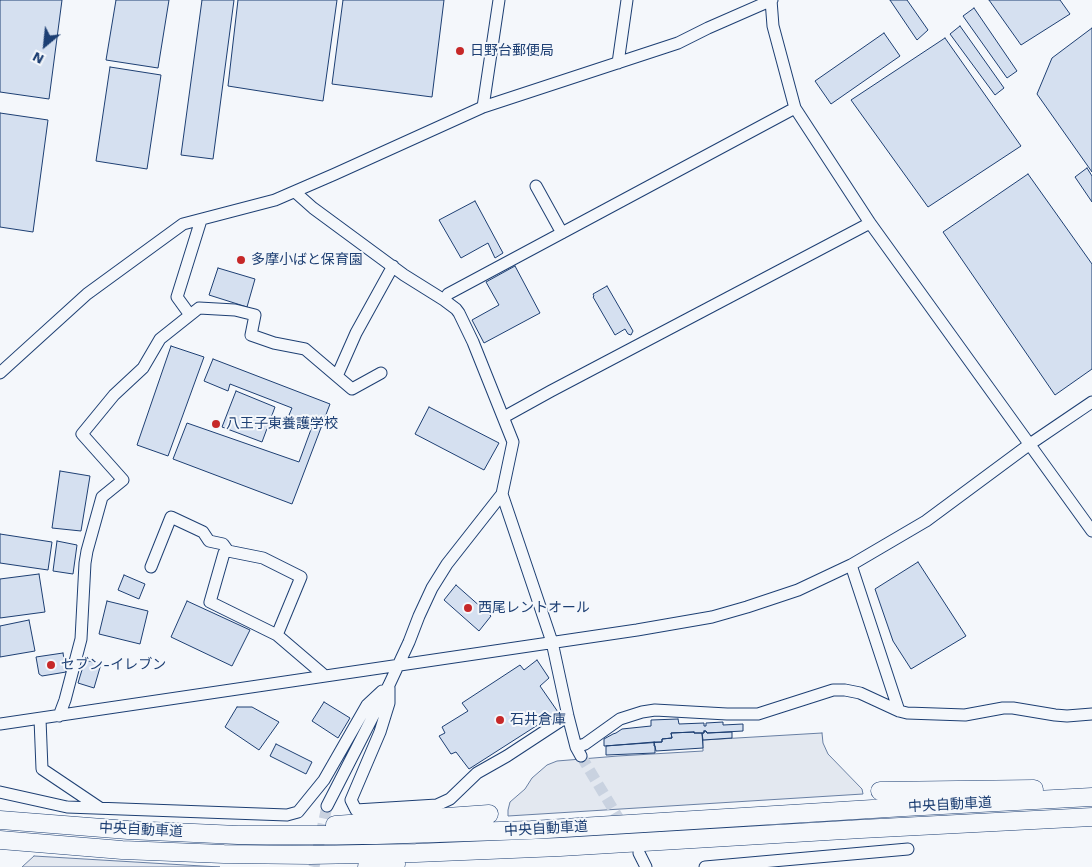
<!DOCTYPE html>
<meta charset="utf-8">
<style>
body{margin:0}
#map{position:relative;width:1092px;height:867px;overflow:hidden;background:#f4f7fb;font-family:"Work Sans",sans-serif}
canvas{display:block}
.north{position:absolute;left:20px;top:20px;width:50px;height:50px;-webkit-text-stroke:4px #f4f7fb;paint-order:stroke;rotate:208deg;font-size:14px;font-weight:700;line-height:20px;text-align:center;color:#1d3f73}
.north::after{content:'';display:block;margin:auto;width:18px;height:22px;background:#1d3f73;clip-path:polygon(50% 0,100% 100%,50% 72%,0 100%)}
</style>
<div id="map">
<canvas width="1092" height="867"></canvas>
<div class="north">N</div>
</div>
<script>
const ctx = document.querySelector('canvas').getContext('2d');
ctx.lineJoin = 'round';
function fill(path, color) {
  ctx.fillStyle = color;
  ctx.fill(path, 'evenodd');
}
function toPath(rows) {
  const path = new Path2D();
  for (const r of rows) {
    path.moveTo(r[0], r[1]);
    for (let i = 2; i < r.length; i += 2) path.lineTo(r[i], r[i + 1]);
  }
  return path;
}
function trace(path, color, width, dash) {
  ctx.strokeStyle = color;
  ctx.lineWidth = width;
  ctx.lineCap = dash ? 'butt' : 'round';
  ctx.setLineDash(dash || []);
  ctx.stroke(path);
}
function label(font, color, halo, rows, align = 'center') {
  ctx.font = font + ' "Work Sans","Noto Sans JP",sans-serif';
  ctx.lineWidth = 4;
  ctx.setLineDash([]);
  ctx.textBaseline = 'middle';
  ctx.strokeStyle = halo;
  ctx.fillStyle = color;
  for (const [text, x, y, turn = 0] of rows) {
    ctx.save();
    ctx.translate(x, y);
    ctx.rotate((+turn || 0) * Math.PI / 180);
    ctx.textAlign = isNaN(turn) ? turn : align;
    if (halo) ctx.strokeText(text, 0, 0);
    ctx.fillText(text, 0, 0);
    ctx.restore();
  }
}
const parking = toPath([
 [822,733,823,743,828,754,862,789,863,794,508,816,508,810,510,802,525,789,532,778,547,765,557,761,618,756,703,751,703,740,822,733],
 [34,856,185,865,220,867,22,867,34,856]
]);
const building = toPath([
 [0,0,62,0,49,99,0,92,0,0],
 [116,0,169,0,158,68,106,60,116,0],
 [202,0,234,0,213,159,181,155,202,0],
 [238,0,337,0,323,101,228,86,238,0],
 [343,0,444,0,432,97,332,84,343,0],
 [890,0,907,0,928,30,917,40,890,0],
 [989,0,1060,0,1070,14,1021,45,989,0],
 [974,8,1017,71,1007,78,963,16,974,8],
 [960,26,1004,88,995,95,950,34,960,26],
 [1092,28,1092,172,1037,94,1052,58,1092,28],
 [884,33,900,56,831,104,815,81,884,33],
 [945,38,1021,146,928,207,851,100,945,38],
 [110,67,161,75,147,169,96,161,110,67],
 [0,113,48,120,33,232,0,227,0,113],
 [1087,168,1092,176,1092,202,1075,177,1087,168],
 [1028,174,1092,264,1092,369,1055,395,943,232,1028,174],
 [475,201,503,253,495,258,488,243,461,258,439,220,475,201],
 [515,266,540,313,484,343,472,320,499,305,486,282,515,266],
 [218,268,255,279,247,307,209,295,218,268],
 [607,286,633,331,631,335,628,334,625,329,615,335,593,297,594,296,593,294,607,286],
 [171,346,204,357,168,456,137,445,171,346],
 [213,359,330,404,292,504,173,459,187,423,299,462,313,424,289,415,292,408,230,384,228,391,204,381,213,359],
 [236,391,275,407,262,442,222,427,236,391],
 [429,407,499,443,484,470,415,434,429,407],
 [60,471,90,476,81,531,52,528,60,471],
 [0,534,52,542,48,570,0,563,0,534],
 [57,541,77,545,73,574,53,571,57,541],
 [918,562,966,636,911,669,893,641,875,589,918,562],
 [39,574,45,612,0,618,0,579,39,574],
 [124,575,145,584,139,599,118,590,124,575],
 [456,585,491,616,479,631,444,600,456,585],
 [107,601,148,611,140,644,99,634,107,601],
 [187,601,250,630,232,666,171,637,187,601],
 [29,620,35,651,0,657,0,626,29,620],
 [63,653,66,672,42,676,39,674,36,657,63,653],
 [85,660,101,664,94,688,78,683,85,660],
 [537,660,549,678,540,686,558,712,469,769,456,752,451,754,439,736,445,733,442,727,468,711,462,703,520,665,524,670,537,660],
 [324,702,350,718,338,738,312,721,324,702],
 [237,707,252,707,279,722,259,750,225,727,237,707],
 [678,719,679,724,704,723,704,726,706,726,706,723,723,722,723,725,743,724,743,731,707,733,706,731,704,731,704,733,694,733,694,732,671,733,672,738,662,739,662,742,604,746,604,739,613,734,616,733,622,729,651,726,651,720,678,719],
 [704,731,706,731,707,733,732,732,732,738,703,740,702,733,704,733,704,731],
 [694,732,694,733,702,733,703,748,656,751,654,742,662,742,662,739,672,738,671,733,694,732],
 [654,742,654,746,655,746,655,753,606,755,606,746,654,742],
 [276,744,312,762,306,774,270,756,276,744]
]);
const minorTunnel = toPath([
 [581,756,636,847],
 [314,867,327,806]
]);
const minor = toPath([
 [771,0,773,26,795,108,870,223,1092,531],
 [618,63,627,0],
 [483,107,499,0],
 [536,186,562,233],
 [295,192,313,208,404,275,444,300,456,309,459,313,473,342,513,442,502,494,447,564,432,588,419,616,409,642,389,685,327,806],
 [444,300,448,294,795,108],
 [190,315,177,297,201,220],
 [0,373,87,294,183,224,275,200,335,174,483,107,678,43,708,28,772,0],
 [337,376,356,333,393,266],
 [504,417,551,391,870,223],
 [502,494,552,642,568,716,576,747,581,756],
 [851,565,899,711],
 [151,567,171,517,203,532,209,541,223,544,228,551],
 [277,635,301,577,263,558,228,551,224,553,210,602,277,635,325,676],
 [389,688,389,703,380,732,351,800,356,810,437,805,450,799,477,773,507,756,568,716],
 [59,716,65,700,81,639,85,563,87,551,102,497,123,480,82,434,114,395,143,368,160,339,199,308,235,310,255,315,251,335,274,343,305,349,352,389,381,373],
 [40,719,42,769,100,808],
 [0,724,637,630,712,617,747,607,798,590,851,565,926,521,1030,444,1092,402],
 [576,747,585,744,620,719,642,712,655,710,727,714,758,714,833,690,845,690,860,693,899,711,907,713,965,715,1003,708,1013,708,1055,715,1067,716,1092,714],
 [0,792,67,807,287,815,298,812,324,780,367,705,382,691],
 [639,853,646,867],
 [705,867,908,849]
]);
const highway = toPath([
 [880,791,1034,789],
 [0,820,128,830,238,835,376,835,531,830,905,807,1092,797],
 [335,825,489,814],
 [0,840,122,850,224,854,310,855,416,853,560,847,861,829,1092,817],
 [367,867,396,864]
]);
const markers = [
 [460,51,5,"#c62828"],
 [241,260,5,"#c62828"],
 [216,424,5,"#c62828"],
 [468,608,5,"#c62828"],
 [51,665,5,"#c62828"],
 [500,720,5,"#c62828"]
];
const poiNames = [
 ["日野台郵便局",470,51],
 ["多摩小ばと保育園",251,260],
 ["八王子東養護学校",226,424],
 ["西尾レントオール",478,608],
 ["セブン-イレブン",61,665],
 ["石井倉庫",510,720]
];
const streetNames = [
 ["中央自動車道",950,805,-3],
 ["中央自動車道",546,829,-3],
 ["中央自動車道",141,830,3]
];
fill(parking, '#e3e8f0');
trace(parking, '#687fa3', 1);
fill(building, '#d5e0f0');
trace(building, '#1d3f73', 1);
trace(minorTunnel, '#c9d2e0', 11, [11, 5.5]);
trace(minor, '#1d3f73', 13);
trace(highway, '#1d3f73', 19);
trace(minor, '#f4f7fb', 11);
trace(highway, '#f4f7fb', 18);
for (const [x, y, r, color] of markers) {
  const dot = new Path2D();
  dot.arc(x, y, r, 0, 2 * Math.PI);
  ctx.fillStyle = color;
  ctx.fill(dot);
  trace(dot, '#f4f7fb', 2);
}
label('14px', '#1d3f73', '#f4f7fb', poiNames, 'left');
label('14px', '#1d3f73', '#f4f7fb', streetNames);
</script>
